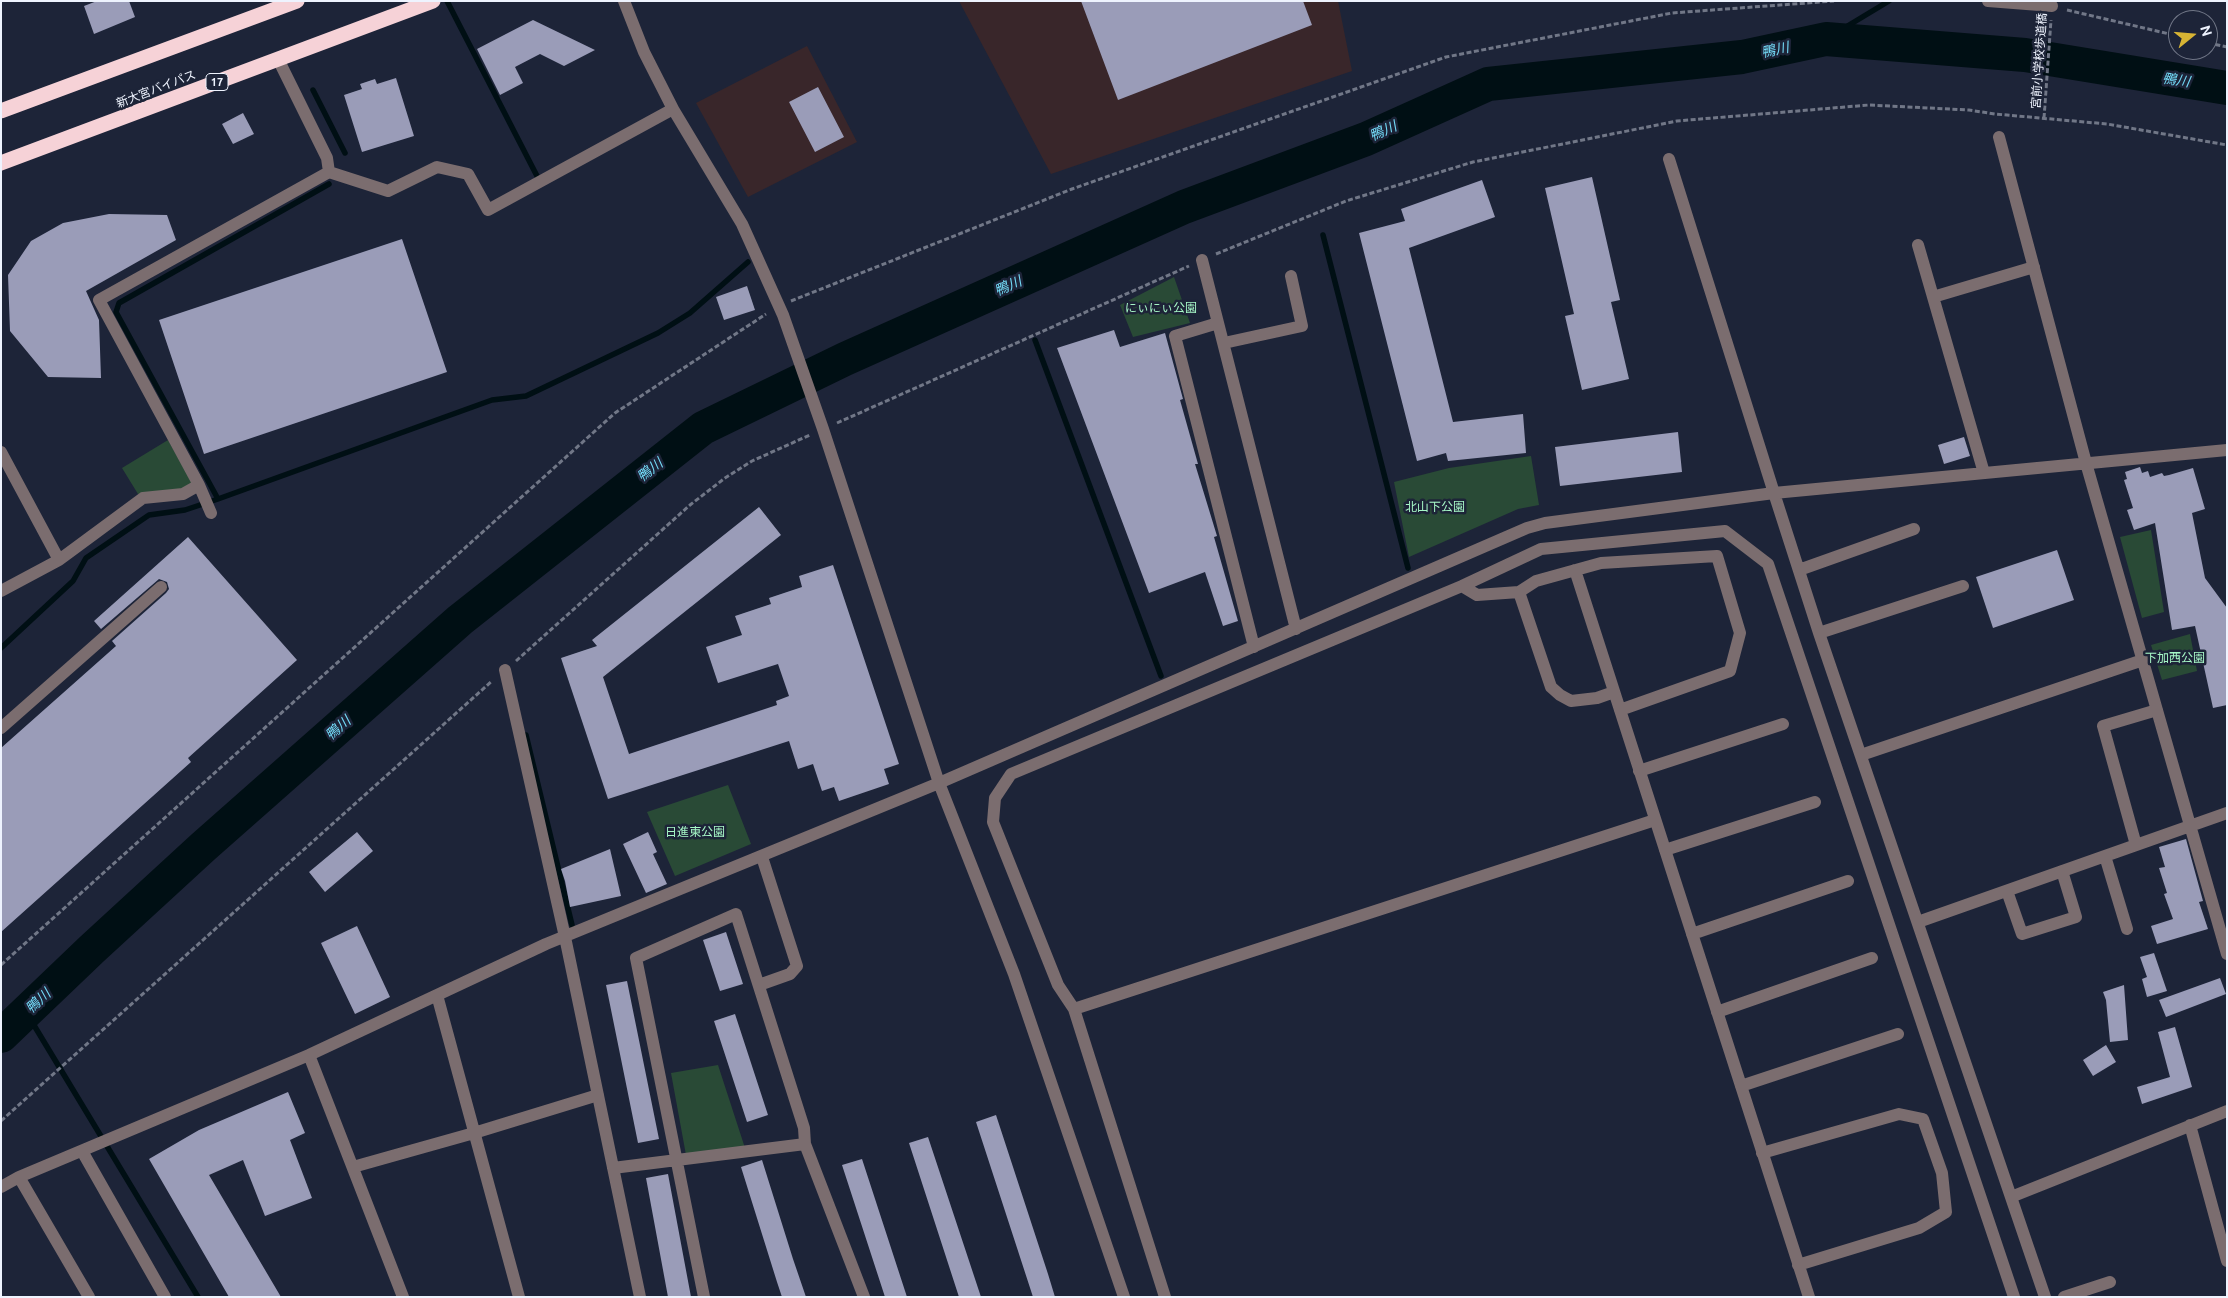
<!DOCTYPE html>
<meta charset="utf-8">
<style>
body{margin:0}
#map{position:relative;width:2228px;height:1298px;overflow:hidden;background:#1d2438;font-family:Ubuntu,sans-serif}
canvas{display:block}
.frame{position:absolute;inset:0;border:2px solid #eef3fe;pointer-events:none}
.north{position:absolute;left:2168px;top:10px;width:50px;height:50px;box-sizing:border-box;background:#1d2438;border:1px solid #717787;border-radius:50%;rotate:73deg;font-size:14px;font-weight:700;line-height:20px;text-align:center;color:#eef3fe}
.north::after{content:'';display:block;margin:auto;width:18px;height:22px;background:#d7b434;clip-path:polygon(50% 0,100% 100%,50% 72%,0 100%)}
</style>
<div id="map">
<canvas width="2228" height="1298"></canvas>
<div class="frame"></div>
<div class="north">N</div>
</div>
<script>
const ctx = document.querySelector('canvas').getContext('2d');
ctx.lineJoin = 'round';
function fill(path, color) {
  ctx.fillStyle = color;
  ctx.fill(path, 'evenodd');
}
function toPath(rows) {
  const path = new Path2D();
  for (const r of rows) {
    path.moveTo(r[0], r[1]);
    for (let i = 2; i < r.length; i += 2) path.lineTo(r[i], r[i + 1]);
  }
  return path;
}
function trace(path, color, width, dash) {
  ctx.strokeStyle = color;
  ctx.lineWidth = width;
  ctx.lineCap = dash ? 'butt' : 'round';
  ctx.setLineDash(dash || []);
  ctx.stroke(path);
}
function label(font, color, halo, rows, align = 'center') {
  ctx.font = font + ' Ubuntu,"Noto Sans JP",sans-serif';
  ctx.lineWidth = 5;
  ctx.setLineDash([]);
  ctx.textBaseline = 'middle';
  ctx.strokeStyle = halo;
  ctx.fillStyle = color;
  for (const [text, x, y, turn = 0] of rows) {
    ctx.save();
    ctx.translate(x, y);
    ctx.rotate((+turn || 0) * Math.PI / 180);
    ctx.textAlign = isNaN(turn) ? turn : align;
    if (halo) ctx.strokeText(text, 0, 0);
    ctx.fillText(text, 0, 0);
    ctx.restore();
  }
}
const commercial = toPath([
 [959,1,1338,1,1352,71,1051,174],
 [807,46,857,142,748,197,696,103]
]);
const green = toPath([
 [1174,277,1190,323,1133,337,1120,305],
 [168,440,193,484,182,491,138,494,122,468],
 [1531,456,1539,505,1518,509,1409,557,1394,482,1449,468],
 [2151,530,2164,612,2142,618,2120,537],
 [2190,634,2197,671,2162,680,2151,645],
 [728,785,751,844,675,876,647,812],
 [718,1065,745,1148,686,1155,671,1073]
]);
const stream = toPath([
 [447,1,537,176],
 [1826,39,1889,1],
 [313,90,345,153],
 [1323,235,1408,568],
 [1035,340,1161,676],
 [218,499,492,400,526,396,658,333,690,313,748,262],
 [1,648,73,581,86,558,149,515,185,510,218,499,116,312,119,303,329,184],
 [526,735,572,925],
 [26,1012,198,1297]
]);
const river = toPath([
 [1,1036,92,949,203,847,460,620,703,428,845,359,1184,207,1366,139,1488,84,1742,57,1826,39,2025,55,2227,88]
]);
const building = toPath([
 [97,1,129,1,135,17,94,34,84,6],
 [1081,1,1303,1,1312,25,1118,100],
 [533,20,595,50,564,66,540,54,515,67,523,83,500,95,477,49],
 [396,78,414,136,362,152,344,95,362,89,360,84,375,79,377,84],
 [818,87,844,137,815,152,789,102],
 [243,113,254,134,233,144,222,124],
 [1592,177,1620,300,1611,302,1629,379,1582,390,1565,316,1574,314,1545,188],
 [1482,180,1495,217,1409,248,1453,422,1523,414,1526,453,1448,461,1446,453,1417,461,1359,233,1405,221,1401,209],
 [109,214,167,215,176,240,86,291,99,320,101,378,48,377,10,331,8,275,31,241,63,223],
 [402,239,447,372,204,454,159,320],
 [747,286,755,310,724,320,716,297],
 [1114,330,1120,347,1165,333,1183,399,1180,400,1198,464,1195,464,1217,536,1214,537,1238,621,1223,626,1205,572,1149,593,1057,348],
 [1678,432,1682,472,1560,486,1555,447],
 [1964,437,1970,456,1944,464,1938,445],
 [2140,467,2142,473,2148,471,2150,477,2162,473,2164,476,2169,475,2193,468,2205,509,2192,513,2205,578,2227,608,2227,705,2213,708,2195,626,2172,630,2155,523,2134,530,2127,510,2133,508,2124,480,2127,479,2125,472],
 [759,507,781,535,603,677,629,754,777,705,776,701,789,696,778,664,718,683,706,647,742,635,735,616,771,604,769,598,802,587,799,576,833,565,899,764,884,769,889,784,839,801,834,787,822,791,813,764,798,769,789,741,608,799,561,658,597,646,592,640],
 [188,537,297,660,188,758,191,762,1,932,1,748,116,646,112,641,166,593,169,589,167,582,159,579,101,629,94,621],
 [2057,550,2074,600,1993,628,1976,577],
 [357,832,373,851,325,892,309,872],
 [648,832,657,852,653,854,667,884,646,893,623,844],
 [2186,839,2203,901,2199,902,2208,929,2157,944,2151,926,2173,919,2164,894,2167,893,2159,868,2165,867,2159,847],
 [610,849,621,896,570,907,565,881,561,869],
 [357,926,390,997,355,1014,321,943],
 [726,932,743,984,720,991,703,940],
 [2154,953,2167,991,2147,997,2142,979,2147,977,2140,957],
 [2220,978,2226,994,2166,1017,2159,1000],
 [627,981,659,1139,638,1143,606,985],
 [2124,985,2128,1040,2110,1042,2106,1000,2103,992],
 [735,1014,768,1115,747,1122,714,1021],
 [2175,1027,2192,1087,2142,1104,2137,1087,2170,1077,2158,1032],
 [2106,1045,2116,1062,2093,1076,2083,1060],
 [288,1092,305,1133,290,1140,312,1198,265,1216,243,1160,209,1175,281,1297,229,1297,149,1159,199,1130],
 [996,1115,1048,1274,1055,1297,1033,1297,976,1122],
 [928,1137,981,1297,959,1297,909,1143],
 [862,1159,907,1297,885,1297,842,1165],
 [762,1160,793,1259,806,1297,782,1297,777,1282,741,1167],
 [668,1174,691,1297,668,1297,646,1178]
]);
const path = toPath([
 [2067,10,2178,36],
 [2208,43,2227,47],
 [2044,118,2051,20],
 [1216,254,1346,201,1473,162,1677,121,1869,105,1969,110,1995,114,2107,124,2227,145],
 [791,301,1072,189,1446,57,1672,13,1834,1],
 [837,423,1189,266],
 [516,661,690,505,725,478,752,461,810,435],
 [1,965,615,413,766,314],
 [1,1121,492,681]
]);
const minor = toPath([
 [624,1,644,52,673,109,742,224,783,315,823,429,939,783,1014,974,1124,1297],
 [1988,1,2052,6],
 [278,59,327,158,329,172],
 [1999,137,2086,463,2227,954],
 [1669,159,1774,493,2227,450],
 [1918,245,1984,473],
 [1202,260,1296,629],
 [1933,297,2034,267],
 [1218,323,1175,336,1254,647],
 [1224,343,1302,326,1291,276],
 [1,452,59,560],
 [199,485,211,513],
 [1575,570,1809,1297],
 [1799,570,1914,529],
 [1462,586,1477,595,1519,592,1551,687,1560,695,1571,701,1597,698,1614,692],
 [1,591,59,560,143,498,183,494,199,485,99,300,329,172,388,191,437,167,468,174,488,210,673,109],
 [1519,592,1536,581,1601,563,1717,556,1740,633,1730,671,1620,710],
 [1819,633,1963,586],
 [505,670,565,937,640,1297],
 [1,728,161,587],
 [1861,755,2143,660],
 [1639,771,1783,724],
 [2136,845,2103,726,2157,710],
 [1665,850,1815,802],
 [2105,856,2127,929],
 [2007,891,2022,934,2076,917,2062,871],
 [1918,922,2227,813],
 [1692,934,1848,881],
 [759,985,790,974,797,966,762,857],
 [437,995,519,1297],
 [1074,1009,1058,985,993,822,995,798,1011,774,1462,586,1541,549,1725,531,1768,564,2014,1297],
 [1717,1012,1872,958],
 [309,1055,403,1297],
 [1741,1086,1898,1034],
 [2190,1125,2227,1261],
 [82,1151,165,1297],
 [1762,1153,1899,1114,1923,1119,1942,1173,1946,1212,1919,1228,1798,1265],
 [353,1167,474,1133,598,1095],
 [613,1168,805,1144,864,1297],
 [19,1177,89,1297],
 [1,1187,19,1177,309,1055,546,944,939,783,1527,528,1545,523,1774,493,1819,633,2045,1297],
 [2011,1197,2227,1111],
 [704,1297,636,958,736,914,804,1128,805,1144],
 [1165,1297,1074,1009,1655,820],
 [2064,1297,2110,1282]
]);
const highway = toPath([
 [1,111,297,1],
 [1,163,433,1]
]);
const shields = [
 [217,82,22]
];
const shieldNames = [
 ["17",217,82]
];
const streetNames = [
 ["宮前小学校歩道橋",2039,61,-86],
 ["新大宮バイパス",156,89,-21]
];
const parkNames = [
 ["にぃにぃ公園",1161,308],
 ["北山下公園",1435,507],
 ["下加西公園",2175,658],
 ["日進東公園",695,832]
];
const waterNames = [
 ["鴨川",1775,50,-12],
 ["鴨川",2176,80,9],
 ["鴨川",1383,131,-24],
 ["鴨川",1008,286,-24],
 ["鴨川",650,470,-38],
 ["鴨川",338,728,-41],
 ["鴨川",38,1001,-43]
];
fill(commercial, '#39262a');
fill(green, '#294a36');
trace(stream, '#000f14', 5.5);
trace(river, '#000f14', 34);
fill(building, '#9a9cb8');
trace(path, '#717787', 3, [5, 2.5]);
trace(minor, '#7b6d6f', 12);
trace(highway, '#f6d2d7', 15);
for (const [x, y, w] of shields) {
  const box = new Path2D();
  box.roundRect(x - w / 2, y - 8.5, w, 17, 4);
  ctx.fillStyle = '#1d2438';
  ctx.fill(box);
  trace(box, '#eef3fe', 1);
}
label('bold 11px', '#eef3fe', null, shieldNames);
label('12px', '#eef3fe', '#1d2438', streetNames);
label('12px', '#a7f8c7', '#1d2438', parkNames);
label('italic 14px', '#74dcf9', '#1d2438', waterNames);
</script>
